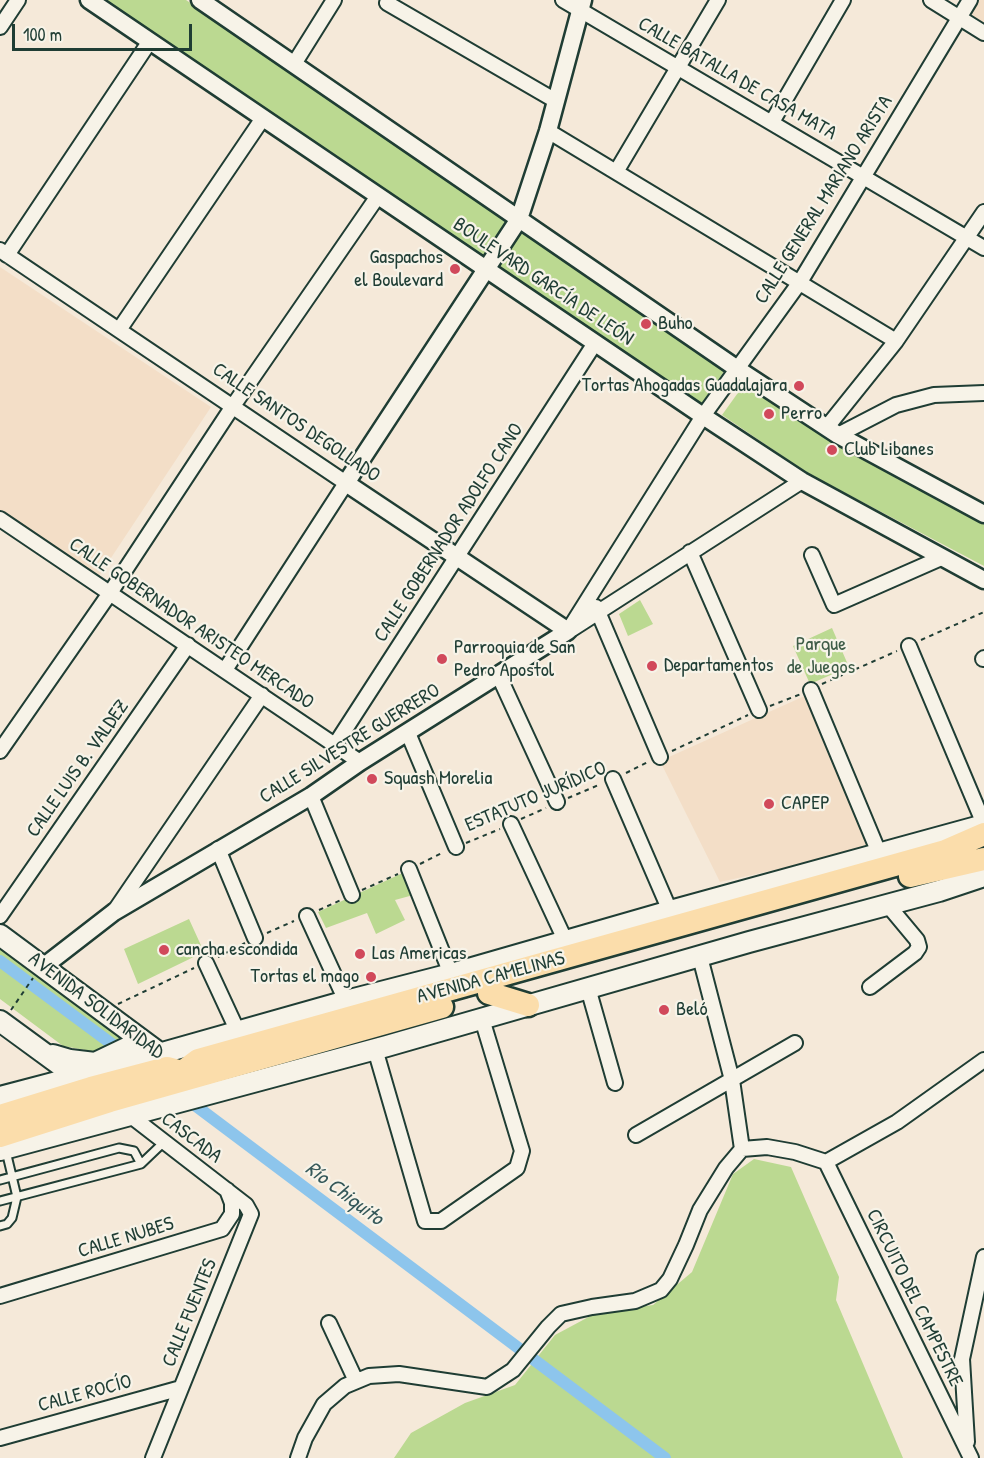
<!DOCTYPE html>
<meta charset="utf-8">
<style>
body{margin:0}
#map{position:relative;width:984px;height:1458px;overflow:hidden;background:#f5e9d9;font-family:"Patrick Hand",sans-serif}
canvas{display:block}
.scale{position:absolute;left:12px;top:24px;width:180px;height:27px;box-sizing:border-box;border:3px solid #1f3d34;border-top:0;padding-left:8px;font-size:18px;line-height:21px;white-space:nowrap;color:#1f3d34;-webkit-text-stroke:4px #f7f3e8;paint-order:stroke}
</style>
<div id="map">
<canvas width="984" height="1458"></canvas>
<div class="scale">100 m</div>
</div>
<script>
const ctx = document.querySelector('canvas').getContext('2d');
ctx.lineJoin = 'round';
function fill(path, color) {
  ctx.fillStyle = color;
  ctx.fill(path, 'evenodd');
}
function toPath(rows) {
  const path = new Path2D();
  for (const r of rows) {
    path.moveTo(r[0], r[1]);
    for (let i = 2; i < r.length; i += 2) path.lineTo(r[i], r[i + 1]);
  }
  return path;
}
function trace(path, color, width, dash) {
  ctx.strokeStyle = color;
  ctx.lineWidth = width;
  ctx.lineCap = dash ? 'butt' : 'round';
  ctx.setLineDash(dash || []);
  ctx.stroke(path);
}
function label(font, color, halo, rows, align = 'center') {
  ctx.font = font + ' "Patrick Hand",sans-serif';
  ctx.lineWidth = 4.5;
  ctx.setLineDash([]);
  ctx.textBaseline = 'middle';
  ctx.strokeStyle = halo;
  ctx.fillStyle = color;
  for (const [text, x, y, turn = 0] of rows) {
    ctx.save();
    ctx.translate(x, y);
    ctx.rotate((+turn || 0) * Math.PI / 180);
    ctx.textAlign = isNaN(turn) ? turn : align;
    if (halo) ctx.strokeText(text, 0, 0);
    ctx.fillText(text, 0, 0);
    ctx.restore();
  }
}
const built = toPath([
 [979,0,984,0,984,24,970,15],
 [0,267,211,407,99,576,0,511],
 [809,694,874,848,720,882,660,761]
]);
const green = toPath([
 [105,0,186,0,727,367,702,404],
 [745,383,843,449,984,524,984,566,809,474,722,415],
 [640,600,653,624,628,636,619,614],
 [832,628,849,667,810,684,793,646],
 [407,871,417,894,395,900,405,920,376,934,367,913,326,928,318,912],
 [189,919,204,952,138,984,124,949],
 [0,933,137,1036,96,1052,63,1046,0,999],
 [754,1159,791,1167,839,1277,836,1300,903,1458,394,1458,411,1433,465,1403,515,1385,555,1335,596,1313,653,1305,692,1272,733,1174]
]);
const canal = toPath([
 [0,961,124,1053],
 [184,1097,665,1458]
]);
const path = toPath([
 [921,640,984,612],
 [822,684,897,651],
 [770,706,801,694],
 [672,751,748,715],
 [626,773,650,761],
 [568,798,601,784],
 [521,819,546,808],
 [466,843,500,829],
 [420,864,444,852],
 [362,890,398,874],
 [319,910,341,900],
 [267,933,294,921],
 [218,957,245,943],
 [118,1004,194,968],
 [11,1010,33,978]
]);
const service = toPath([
 [0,1180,119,1148,134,1151,141,1164],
 [0,1201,141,1164,164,1142],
 [0,1226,7,1224,12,1218,17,1197,6,1151]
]);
const minor = toPath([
 [563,0,984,248],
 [931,0,984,33],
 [387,3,556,101],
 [0,27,18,0],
 [294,64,334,0],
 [772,122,843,0],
 [548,131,896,341],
 [616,172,718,0],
 [0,250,346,483,225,670],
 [7,255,150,41],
 [119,330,263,118],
 [827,427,896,341,984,212],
 [838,435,896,405,934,395,984,393],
 [0,519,360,762],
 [690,552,759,710],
 [812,555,834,605,941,558],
 [596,607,660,757],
 [572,629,802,481],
 [568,631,703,416,800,282,970,0],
 [909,646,984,824],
 [983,659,984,658],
 [498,674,557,802],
 [811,690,879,853],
 [408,733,456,847],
 [335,745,595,343],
 [0,751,110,593,233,406,378,196],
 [613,779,670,911],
 [311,796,352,895],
 [511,824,566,942],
 [218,849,255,938],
 [409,869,451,974],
 [116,909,262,695],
 [0,916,188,645],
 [307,916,346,1001],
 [700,957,732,1080,742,1149],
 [206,963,238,1032],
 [870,987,915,953,919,947,917,940,887,904],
 [588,988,615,1083],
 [375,1049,425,1221,441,1221,517,1168,522,1151,482,1019],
 [127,1113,246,1205,251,1214,153,1458],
 [636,1135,795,1043],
 [826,1162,971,1458],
 [0,1296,222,1229,232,1214,232,1203,227,1190],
 [329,1323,356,1381],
 [0,1438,181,1388],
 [967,1442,962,1359,984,1257],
 [298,1458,305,1438,324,1404,345,1386,369,1376,399,1374,487,1387,513,1370,548,1327,561,1314,592,1307,635,1301,661,1290,670,1279,686,1245,700,1210,726,1168,742,1149,767,1147,795,1152,826,1162,897,1122,984,1060]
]);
const tertiary = toPath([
 [89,0,703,416,802,481,984,580],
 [200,0,736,368,838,435,984,514],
 [43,967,114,912,311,796,360,762,568,631,346,483,519,219,548,131,583,0]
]);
const secondary = toPath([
 [0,935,166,1058],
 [0,1021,82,1081],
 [53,1055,70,1060,95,1063,141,1041],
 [0,1097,95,1072,346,1001,451,974,670,911,984,825],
 [0,1150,387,1046,749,942,939,891,984,876]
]);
const trunk = toPath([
 [910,876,984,859],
 [489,993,528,1005],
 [0,1116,91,1088,167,1068,182,1072,198,1060,945,851,984,834],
 [0,1136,110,1101,442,1007]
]);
const markers = [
 [455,269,6,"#d1495b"],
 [646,324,6,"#d1495b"],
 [799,386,6,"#d1495b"],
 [769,414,6,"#d1495b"],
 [832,450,6,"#d1495b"],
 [442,659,6,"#d1495b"],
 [652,666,6,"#d1495b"],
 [372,779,6,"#d1495b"],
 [769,804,6,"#d1495b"],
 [164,950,6,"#d1495b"],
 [360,954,6,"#d1495b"],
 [371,977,6,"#d1495b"],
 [664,1010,6,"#d1495b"]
];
const streetNames = [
 ["CALLE BATALLA DE CASA MATA",737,79,30],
 ["CALLE GENERAL MARIANO ARISTA",824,200,-58],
 ["BOULEVARD GARCÍA DE LEÓN",543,282,34],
 ["CALLE SANTOS DEGOLLADO",296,423,34],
 ["CALLE GOBERNADOR ADOLFO CANO",449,533,-57],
 ["CALLE GOBERNADOR ARISTEO MERCADO",191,624,34],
 ["CALLE SILVESTRE GUERRERO",350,744,-32],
 ["CALLE LUIS B. VALDEZ",78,769,-55],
 ["ESTATUTO JURÍDICO",536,797,-23],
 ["AVENIDA CAMELINAS",491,978,-15],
 ["AVENIDA SOLIDARIDAD",96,1006,37],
 ["CASCADA",191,1138,37],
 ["CALLE NUBES",126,1238,-17],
 ["CIRCUITO DEL CAMPESTRE",914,1298,64],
 ["CALLE FUENTES",190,1313,-68],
 ["CALLE ROCÍO",85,1394,-15]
];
const poiNames = [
 ["Gaspachos",443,258,"right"],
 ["el Boulevard",443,281,"right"],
 ["Buho",658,324],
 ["Tortas Ahogadas Guadalajara",787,386,"right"],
 ["Perro",781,414],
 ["Club Libanes",844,450],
 ["Parroquia de San",454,648],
 ["Pedro Apostol",454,671],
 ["Departamentos",664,666],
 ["Squash Morelia",384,779],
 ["CAPEP",781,804],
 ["cancha escondida",176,950],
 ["Las Americas",372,954],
 ["Tortas el mago",359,977,"right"],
 ["Beló",676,1010]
];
const parkNames = [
 ["Parque",821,645],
 ["de Juegos",821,668]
];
const waterNames = [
 ["Río Chiquito",344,1194,37]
];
fill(built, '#f3dec7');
fill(green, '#bbd991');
trace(canal, '#8dc5ec', 12);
trace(service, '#1f3d34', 11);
trace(minor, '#1f3d34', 18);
trace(tertiary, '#1f3d34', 21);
trace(secondary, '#1f3d34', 24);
trace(trunk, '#1f3d34', 27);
trace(path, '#1f3d34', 2, [4.5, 4.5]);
trace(service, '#f7f3e8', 7);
trace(minor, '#f7f3e8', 14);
trace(tertiary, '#f7f3e8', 16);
trace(secondary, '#f7f3e8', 20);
trace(trunk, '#fbddab', 22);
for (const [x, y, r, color] of markers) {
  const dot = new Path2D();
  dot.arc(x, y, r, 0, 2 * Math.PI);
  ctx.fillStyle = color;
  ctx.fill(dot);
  trace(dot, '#f7f3e8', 2);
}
label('20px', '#1f3d34', '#f7f3e8', streetNames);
label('20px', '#1f3d34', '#f7f3e8', poiNames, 'left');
label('20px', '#3e5c47', '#f7f3e8', parkNames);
label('italic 21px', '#355859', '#f7f3e8', waterNames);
</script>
